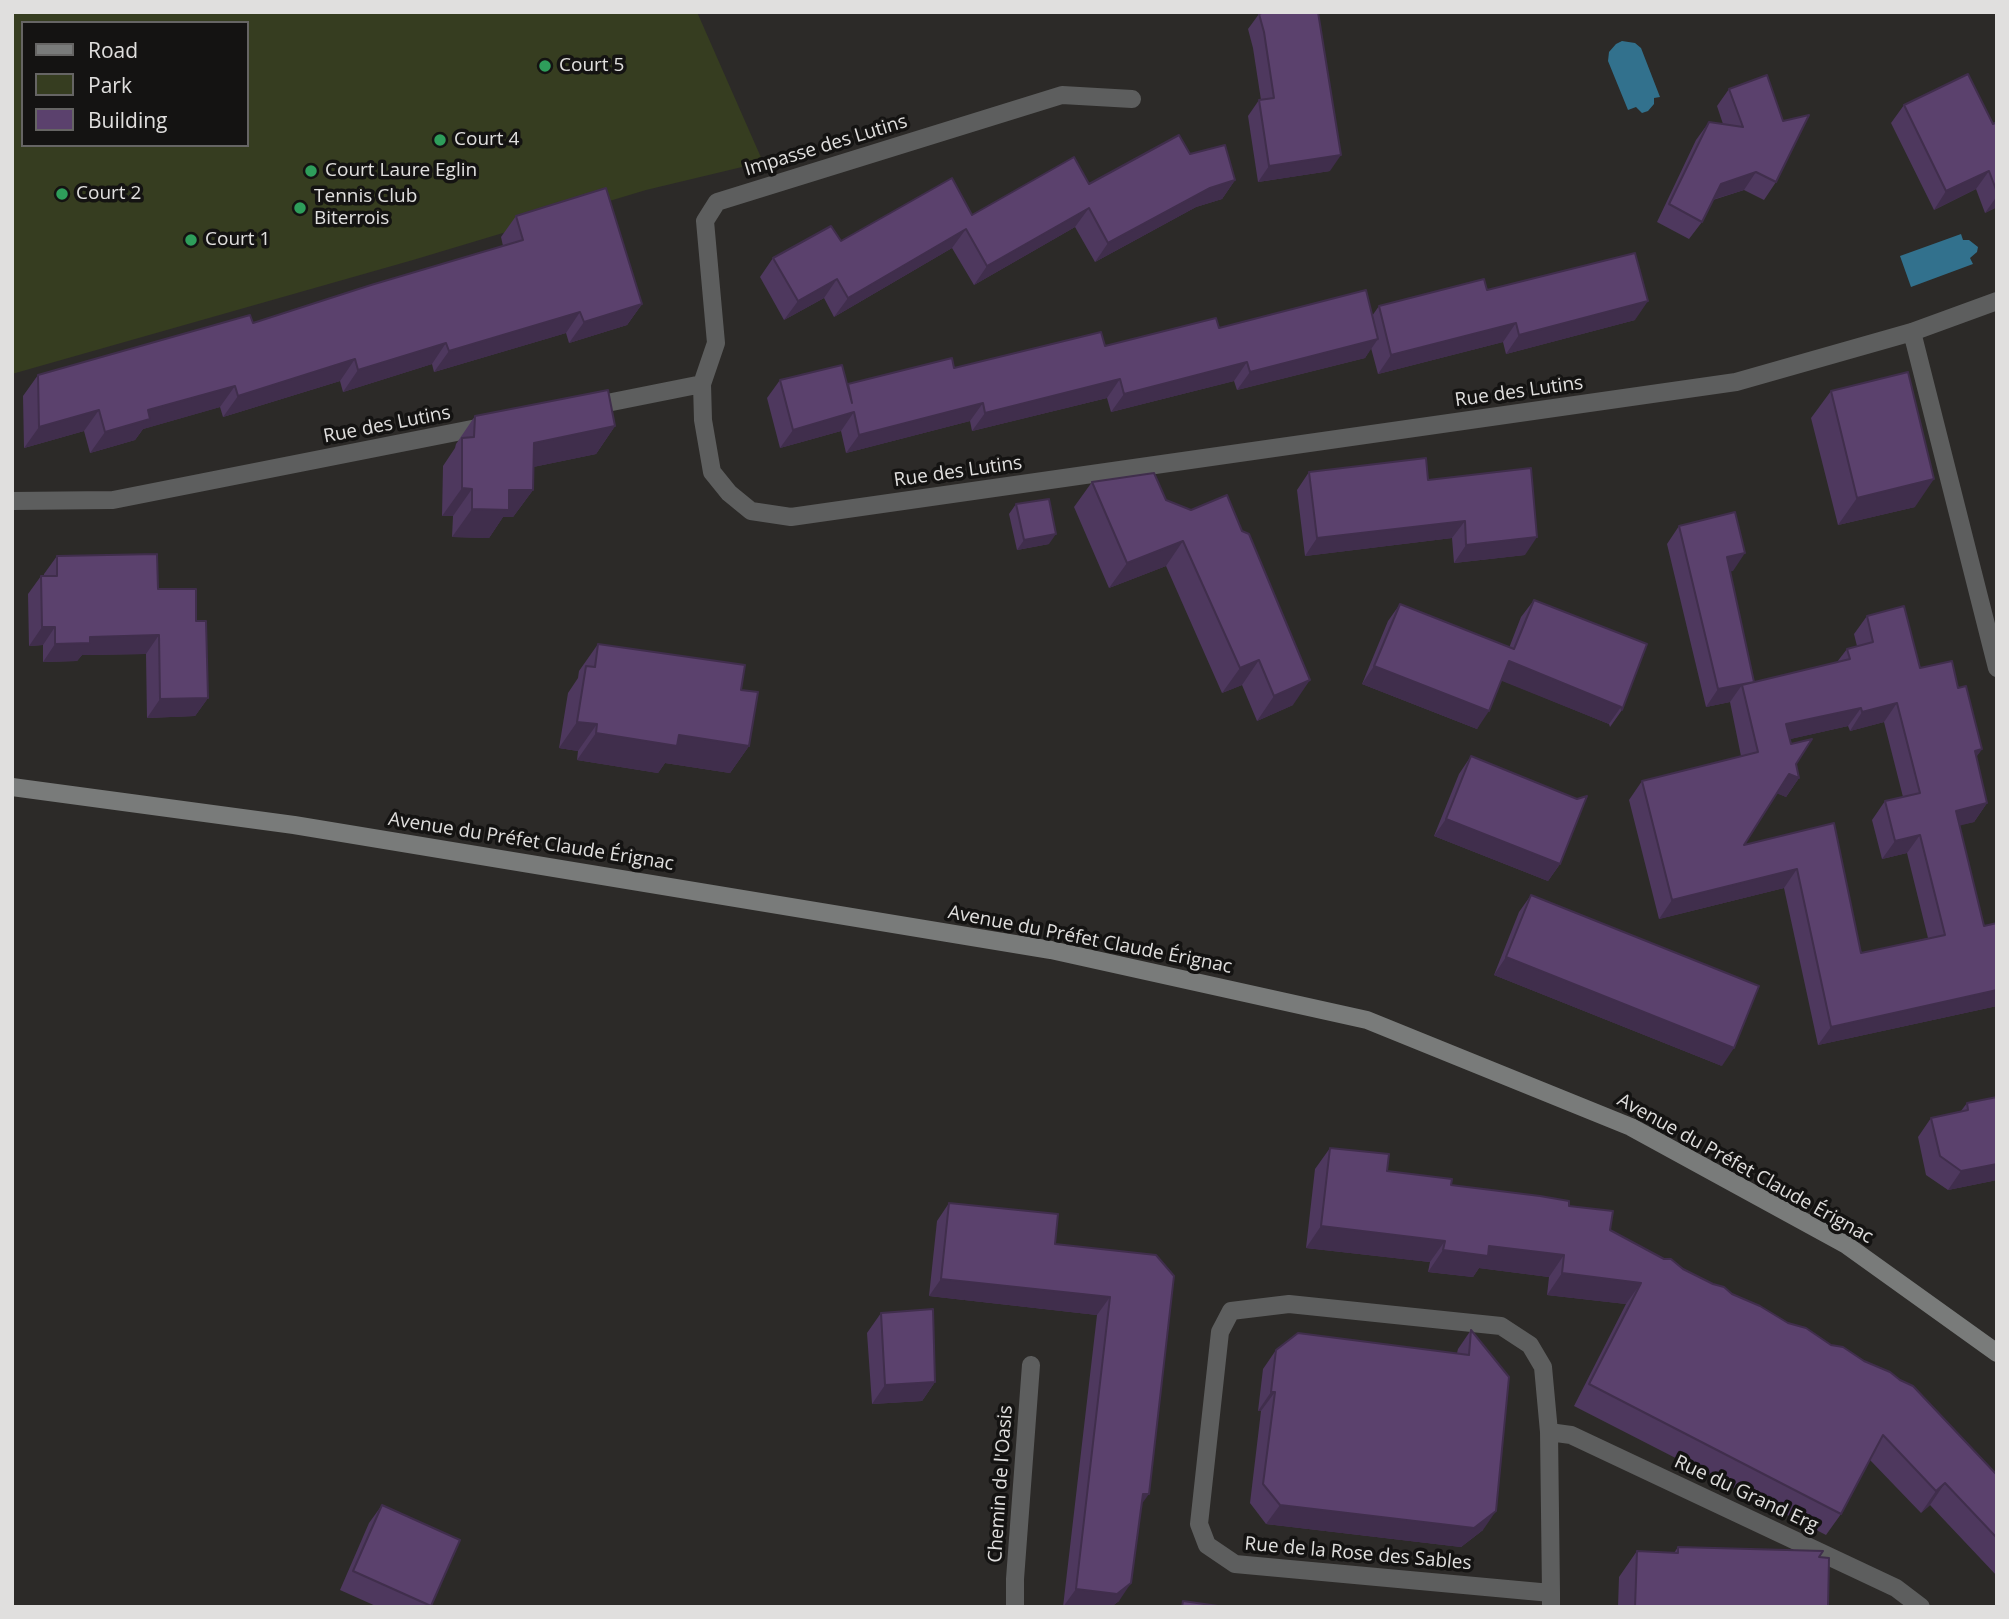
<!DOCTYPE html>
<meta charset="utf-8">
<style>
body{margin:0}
#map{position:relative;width:2009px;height:1619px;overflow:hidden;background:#2c2a28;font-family:"Open Sans",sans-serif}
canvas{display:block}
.frame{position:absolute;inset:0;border:14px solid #e0dfde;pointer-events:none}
.legend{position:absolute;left:21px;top:21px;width:228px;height:126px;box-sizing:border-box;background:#141312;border:2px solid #666564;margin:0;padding:9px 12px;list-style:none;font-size:21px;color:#e0dfde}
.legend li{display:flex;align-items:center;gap:14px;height:35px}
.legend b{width:35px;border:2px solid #666564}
</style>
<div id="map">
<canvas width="2009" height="1619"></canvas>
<div class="frame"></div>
<ul class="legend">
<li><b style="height:9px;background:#797b7a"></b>Road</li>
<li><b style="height:19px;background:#363d20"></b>Park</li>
<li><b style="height:19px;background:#5b416d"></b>Building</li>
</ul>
</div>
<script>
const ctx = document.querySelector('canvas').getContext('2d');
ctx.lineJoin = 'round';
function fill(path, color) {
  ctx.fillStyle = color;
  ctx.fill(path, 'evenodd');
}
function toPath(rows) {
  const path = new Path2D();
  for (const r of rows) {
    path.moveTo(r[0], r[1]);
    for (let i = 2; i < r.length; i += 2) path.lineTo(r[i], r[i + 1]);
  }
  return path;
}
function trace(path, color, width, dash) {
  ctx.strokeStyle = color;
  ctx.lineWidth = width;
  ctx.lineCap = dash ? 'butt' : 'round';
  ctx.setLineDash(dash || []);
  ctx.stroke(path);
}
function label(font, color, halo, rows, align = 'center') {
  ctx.font = font + ' "Open Sans",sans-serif';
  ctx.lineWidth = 7;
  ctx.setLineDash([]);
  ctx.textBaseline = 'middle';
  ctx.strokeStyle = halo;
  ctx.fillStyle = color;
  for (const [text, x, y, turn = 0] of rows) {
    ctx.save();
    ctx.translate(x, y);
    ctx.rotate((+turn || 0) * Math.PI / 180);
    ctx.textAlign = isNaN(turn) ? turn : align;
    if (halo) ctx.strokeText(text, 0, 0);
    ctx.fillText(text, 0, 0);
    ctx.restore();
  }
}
const green = toPath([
 [12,12,697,12,763,162,646,190,413,260,12,374],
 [23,23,247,23,247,145,23,145]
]);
const water = toPath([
 [1622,41,1635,43,1641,48,1660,97,1654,98,1654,104,1648,111,1642,113,1636,107,1628,110,1608,61,1609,52,1616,44],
 [1961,234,1963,240,1969,240,1978,247,1977,252,1970,258,1973,264,1911,287,1900,256]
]);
const street = toPath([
 [1912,332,1997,668],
 [702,384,716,343,705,221,717,202,1062,95,1132,99],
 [587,407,702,384,703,420,712,472,729,493,751,511,791,517,1736,382,1912,332,1997,301],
 [12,501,113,500,487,426],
 [1549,1432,1571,1435,1896,1588,1921,1607],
 [1551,1593,1235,1564,1207,1545,1199,1524,1220,1332,1231,1311,1289,1304,1501,1326,1530,1345,1543,1367,1549,1432,1551,1593,1551,1607],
 [1015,1607,1015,1579,1031,1365]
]);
const secondary = toPath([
 [12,787,294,825,1051,950,1367,1020,1631,1127,1845,1244,1997,1353]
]);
const wall = toPath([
 [1259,14,1330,171,1258,182,1248,116,1259,100,1261,100,1253,48,1248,29],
 [1729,89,1776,182,1764,200,1744,190,1713,200,1702,222,1689,239,1657,222,1696,140,1709,122,1723,124,1717,106],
 [1904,105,1993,124,1997,122,1997,207,1985,213,1976,189,1934,210,1891,123],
 [1190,154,1235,180,1222,199,1196,207,1095,262,1075,227,974,285,952,248,834,317,824,298,784,320,760,277,773,258,841,241,972,215,1089,184],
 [516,216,642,304,627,325,569,343,566,333,434,372,432,364,343,392,340,381,223,417,220,407,143,429,135,440,90,453,84,431,24,448,23,396,38,375,253,323,503,246,501,237],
 [1487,290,1635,320,1506,354,1503,342,1378,374,1371,348,1365,358,1237,390,1234,381,1111,412,1107,398,972,431,970,421,846,453,841,431,780,448,767,398,780,380,847,385,1219,328,1372,316,1379,306],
 [1831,391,1915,507,1838,525,1811,418],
 [475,416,615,426,596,454,533,467,533,490,513,517,503,517,489,538,452,537,453,516,442,516,443,466,455,448,456,444],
 [1309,472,1428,480,1525,555,1454,563,1452,538,1305,556,1297,490],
 [1092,482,1166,500,1293,705,1257,721,1242,685,1222,693,1166,566,1109,588,1074,507],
 [1016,504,1049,544,1017,550,1009,514],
 [1679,526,1733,571,1730,571,1753,682,1837,662,1847,649,1857,646,1854,634,1867,616,1920,668,1958,688,1982,749,1976,757,1987,803,1974,822,1959,825,1984,926,1997,923,1997,1006,1818,1045,1784,888,1659,919,1629,800,1642,781,1741,756,1730,702,1706,707,1667,544],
 [1884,722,1903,797,1885,801,1872,820,1882,859,1907,853,1928,938,1861,953,1834,823,1744,845,1777,793,1786,797,1799,778,1790,739,1848,726,1850,731],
 [57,556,158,589,196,621,208,698,195,716,147,718,146,654,82,655,77,661,43,662,43,645,29,646,28,594,41,576,44,576,44,574],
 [1534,600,1647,644,1622,710,1610,727,1609,724,1501,680,1477,729,1362,684,1388,621,1400,604,1509,648,1521,617],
 [598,644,741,690,749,746,730,773,665,763,658,773,577,760,578,751,559,748,568,693,578,678,579,671],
 [1471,756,1560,864,1548,881,1434,836,1459,774],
 [1531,895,1722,1066,1494,975,1519,912],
 [1997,1097,1997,1180,1948,1190,1926,1175,1918,1137,1931,1118,1961,1111,1967,1103],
 [1330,1148,1387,1171,1451,1185,1569,1206,1610,1230,1732,1294,1997,1475,1997,1576,1930,1505,1921,1513,1870,1460,1841,1514,1826,1535,1574,1406,1626,1304,1547,1295,1549,1277,1479,1268,1473,1277,1428,1272,1430,1262,1306,1248,1315,1169],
 [949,1203,1055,1244,1156,1255,1141,1505,1119,1601,1111,1607,1063,1607,1097,1315,929,1296,937,1221],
 [881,1313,935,1382,922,1401,872,1404,867,1333],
 [1471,1330,1483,1530,1461,1547,1266,1524,1250,1503,1261,1411,1258,1411,1263,1369,1276,1350,1457,1353,1458,1349],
 [382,1505,431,1607,378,1607,340,1590,369,1523],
 [1678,1547,1819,1557,1828,1607,1618,1607,1619,1577,1637,1551,1674,1553]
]);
const shadedWall = toPath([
 [1341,155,1330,171,1258,182,1269,166],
 [1989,171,1976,189,1934,210,1946,191],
 [1756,172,1744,190,1708,201,1721,184],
 [1235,180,1222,199,1196,207,1095,262,1108,243,1210,188],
 [1997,196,1997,207,1985,213],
 [1089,208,1075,227,974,285,987,266],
 [966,229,952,248,834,317,848,298],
 [837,279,824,298,784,320,798,301],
 [1648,301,1635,320,1506,354,1519,335],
 [642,304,627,325,569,343,584,322],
 [580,312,566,333,434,372,449,351],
 [1516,323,1503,342,1378,374,1391,355],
 [1378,339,1365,358,1237,390,1250,372],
 [446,343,432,364,343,392,358,370],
 [355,359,340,381,223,417,238,396],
 [1247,362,1234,381,1111,412,1124,394],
 [1120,379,1107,398,972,431,985,413],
 [235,386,220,407,143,429,135,440,90,453,105,432,148,410],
 [983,403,970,421,846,453,859,435],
 [99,410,84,431,24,448,39,427],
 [854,412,841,431,780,448,793,430],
 [615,426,596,454,514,471,534,443],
 [1934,479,1915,507,1838,525,1857,498],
 [462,488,472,489,453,516,442,516],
 [509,490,533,490,513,517,503,517,489,538,452,537,472,509],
 [1465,521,1452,538,1305,556,1317,538],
 [1056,534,1049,544,1017,550,1024,540],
 [1537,537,1525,555,1454,563,1466,545],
 [1183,541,1166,566,1109,588,1127,563],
 [1745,553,1733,571,1714,575,1727,557],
 [42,627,55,627,43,645,29,646],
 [159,635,146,654,82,655,77,661,43,662,55,644,90,637],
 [1259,660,1242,685,1222,693,1240,668],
 [1509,661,1621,707,1609,724,1497,679],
 [1374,666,1489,711,1477,729,1362,684],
 [1310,680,1293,705,1257,721,1274,696],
 [1742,685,1730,702,1706,707,1718,689],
 [208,698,195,716,147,718,160,699],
 [1897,703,1884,722,1850,731,1862,712],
 [1861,708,1848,726,1773,743,1786,724],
 [577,722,597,724,578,751,559,748],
 [596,733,679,735,749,746,730,773,665,763,658,773,577,760],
 [1982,749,1969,767,1975,751],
 [1789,774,1799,778,1786,797,1776,793],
 [1987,803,1974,822,1943,830,1956,811],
 [1446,819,1560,864,1548,881,1434,836],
 [1920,835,1907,853,1882,859,1895,841],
 [1797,869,1784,888,1659,919,1672,900],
 [1506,957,1734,1048,1722,1066,1494,975],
 [1997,990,1997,1006,1818,1045,1831,1027],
 [1997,1164,1997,1180,1948,1190,1961,1171],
 [1321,1226,1445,1241,1430,1262,1306,1248],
 [1489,1246,1564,1255,1549,1277,1479,1268,1473,1277,1428,1272,1443,1250],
 [1562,1273,1641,1283,1626,1304,1547,1295],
 [941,1279,1110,1297,1097,1315,929,1296],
 [935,1382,922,1401,872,1404,885,1385],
 [1271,1392,1275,1392,1261,1411,1258,1411],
 [1945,1483,1930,1505,1921,1513,1936,1491],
 [1143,1494,1149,1494,1136,1512],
 [1280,1505,1496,1511,1483,1530,1461,1547,1266,1524],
 [1131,1583,1119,1601,1111,1607,1063,1607,1076,1589]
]);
const building = toPath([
 [1264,12,1318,12,1341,155,1269,166,1259,100,1274,98,1264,32,1259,14,1264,12],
 [1968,74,1993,124,1997,122,1997,192,1989,171,1946,191,1904,105,1968,74],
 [1767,75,1783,121,1809,115,1776,182,1756,172,1721,184,1702,222,1669,204,1709,122,1743,127,1729,89,1767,75],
 [1179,135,1190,154,1225,145,1235,180,1210,188,1108,243,1089,208,987,266,966,229,848,298,837,279,798,301,773,258,831,226,841,241,952,178,972,215,1074,157,1089,184,1179,135],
 [606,188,642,304,584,322,580,312,449,351,446,343,358,370,355,359,238,396,235,386,148,410,150,419,105,432,99,410,39,427,38,375,250,315,253,323,371,285,523,240,516,216,606,188],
 [1635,253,1648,301,1519,335,1516,323,1391,355,1379,306,1484,279,1487,290,1635,253],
 [1366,290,1378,339,1250,372,1247,362,1124,394,1120,379,985,413,983,403,859,435,854,412,793,430,780,380,842,365,852,403,848,384,952,358,954,368,1101,332,1105,346,1216,318,1219,328,1366,290],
 [1908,372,1934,479,1857,498,1831,391,1908,372],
 [608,390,615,426,534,443,533,490,509,490,509,510,472,509,472,489,462,488,462,438,474,437,475,416,608,390],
 [1426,458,1428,480,1531,468,1537,537,1466,545,1465,521,1317,538,1309,472,1426,458],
 [1154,473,1166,500,1191,510,1227,495,1242,531,1249,534,1310,680,1274,696,1259,660,1240,668,1183,541,1127,563,1092,482,1154,473],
 [1049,499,1056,534,1024,540,1016,504,1049,499],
 [1735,512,1745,553,1727,557,1754,682,1718,689,1679,526,1735,512],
 [157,554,158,589,196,589,196,621,206,621,208,698,160,699,159,635,90,637,90,643,55,644,55,627,42,627,41,576,57,576,57,556,157,554],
 [1534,600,1647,644,1622,710,1621,707,1509,661,1489,711,1374,666,1400,604,1514,649,1534,600],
 [1904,606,1920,668,1952,661,1958,688,1966,686,1982,749,1975,751,1987,803,1956,811,1984,926,1997,923,1997,990,1831,1027,1797,869,1672,900,1642,781,1758,752,1742,685,1850,659,1847,649,1873,642,1867,616,1904,606],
 [1897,703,1920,793,1885,801,1895,841,1920,835,1945,935,1861,953,1834,823,1744,845,1789,774,1799,778,1796,764,1812,739,1791,744,1786,724,1861,708,1862,712,1897,703],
 [598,644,745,665,741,690,758,692,749,746,679,735,677,746,596,733,597,724,577,722,586,666,595,667,598,644],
 [1471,756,1577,799,1587,796,1560,864,1446,819,1471,756],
 [1531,895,1759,986,1734,1048,1506,957,1531,895],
 [1997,1097,1997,1164,1961,1171,1940,1156,1931,1118,1968,1110,1967,1103,1997,1097],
 [1330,1148,1389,1154,1387,1171,1452,1179,1451,1185,1540,1196,1569,1201,1569,1206,1613,1211,1610,1230,1664,1259,1671,1259,1683,1269,1713,1284,1724,1287,1732,1294,1760,1306,1788,1323,1806,1328,1831,1345,1843,1347,1864,1361,1890,1372,1900,1380,1913,1386,1997,1475,1997,1538,1945,1483,1936,1491,1883,1435,1841,1514,1589,1384,1641,1283,1562,1273,1564,1255,1489,1246,1488,1256,1443,1250,1445,1241,1321,1226,1330,1148],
 [949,1203,1058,1214,1055,1244,1156,1255,1174,1276,1149,1494,1143,1494,1131,1583,1117,1594,1076,1589,1110,1297,941,1279,949,1203],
 [933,1309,935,1382,885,1385,881,1313,933,1309],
 [1471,1330,1509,1377,1496,1511,1474,1528,1280,1505,1263,1484,1275,1392,1271,1392,1276,1350,1298,1333,1469,1355,1471,1330],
 [382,1505,460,1540,431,1606,353,1571,382,1505],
 [1678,1547,1823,1551,1819,1557,1829,1558,1828,1607,1635,1607,1637,1551,1678,1553,1678,1547],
 [1183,1601,1225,1607,1182,1607,1183,1601]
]);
const markers = [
 [545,66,7,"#2e9e5b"],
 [440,140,7,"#2e9e5b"],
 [311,171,7,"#2e9e5b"],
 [62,194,7,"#2e9e5b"],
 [300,208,7,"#2e9e5b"],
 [191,240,7,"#2e9e5b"]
];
const poiNames = [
 ["Court 5",559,66],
 ["Court 4",454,140],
 ["Court Laure Eglin",325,171],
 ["Court 2",76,194],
 ["Tennis Club",314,197],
 ["Biterrois",314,219],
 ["Court 1",205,240]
];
const streetNames = [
 ["Impasse des Lutins",826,146,-17],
 ["Rue des Lutins",1519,392,-8],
 ["Rue des Lutins",387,425,-11],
 ["Rue des Lutins",958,472,-8],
 ["Avenue du Préfet Claude Érignac",531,842,9],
 ["Avenue du Préfet Claude Érignac",1090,940,11],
 ["Avenue du Préfet Claude Érignac",1745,1169,29],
 ["Chemin de l'Oasis",1001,1484,-86],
 ["Rue du Grand Erg",1746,1494,25],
 ["Rue de la Rose des Sables",1358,1554,5]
];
fill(green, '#363d20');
fill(water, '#32718d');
trace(street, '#5d5e5e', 18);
trace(secondary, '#797b7a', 18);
fill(wall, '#4e385e');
fill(shadedWall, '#402e4c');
fill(building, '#5b416d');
trace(building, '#402e4c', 2);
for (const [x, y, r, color] of markers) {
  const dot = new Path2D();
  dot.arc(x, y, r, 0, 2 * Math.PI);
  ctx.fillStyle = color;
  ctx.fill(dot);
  trace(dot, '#141312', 2.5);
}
label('19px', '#e0dfde', '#141312', poiNames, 'left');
label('19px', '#e0dfde', '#141312', streetNames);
</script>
